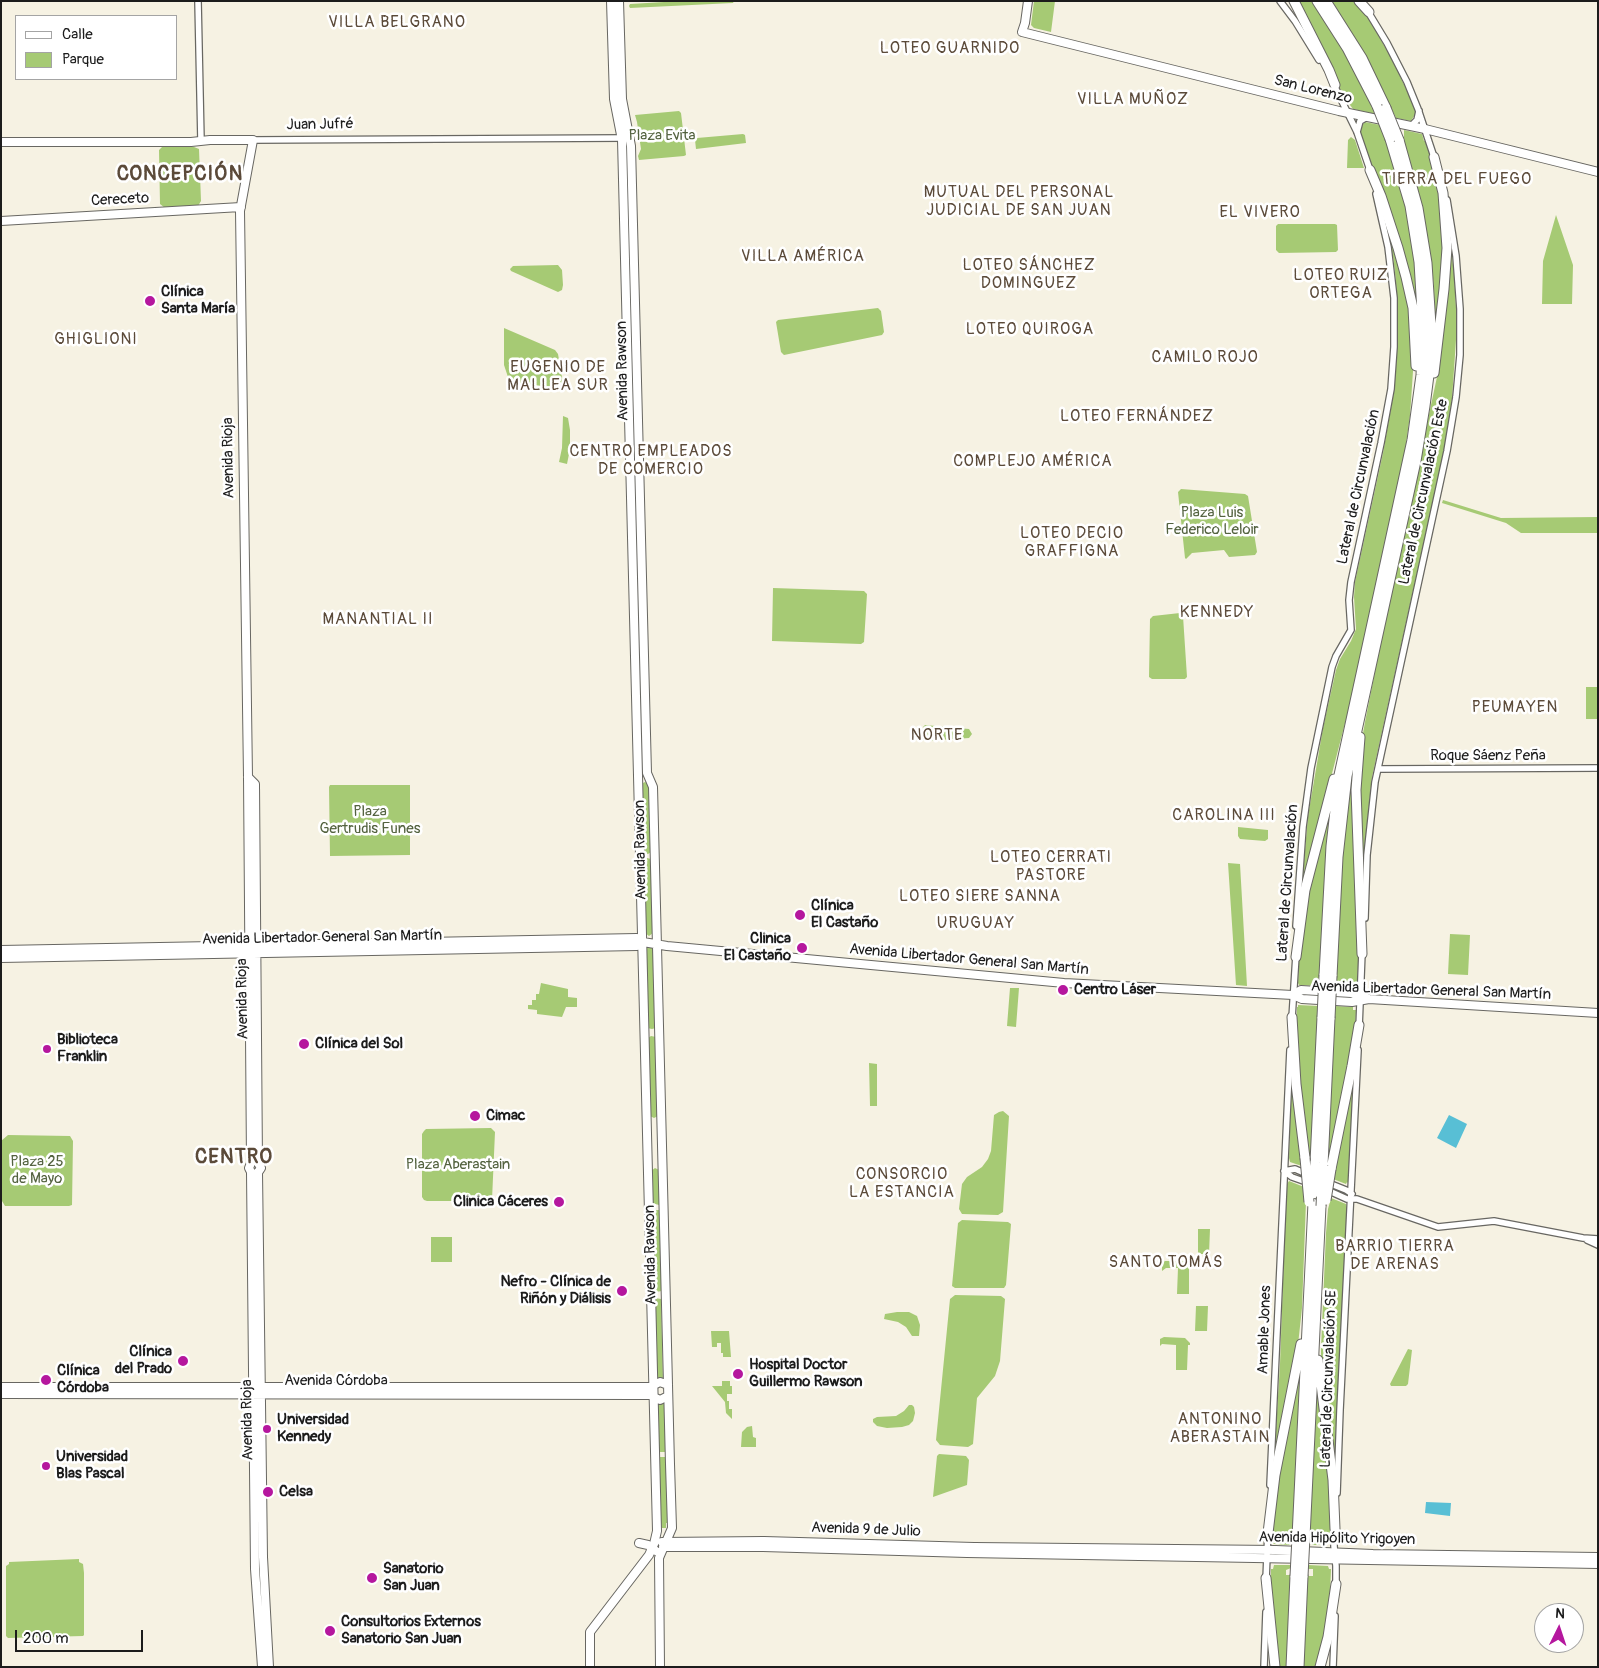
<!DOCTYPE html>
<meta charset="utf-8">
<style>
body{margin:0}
#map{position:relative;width:1599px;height:1668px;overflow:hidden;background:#f6f2e3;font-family:Pangolin,sans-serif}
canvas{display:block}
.frame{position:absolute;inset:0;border:2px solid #1c1c1c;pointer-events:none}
.legend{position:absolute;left:15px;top:15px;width:162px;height:65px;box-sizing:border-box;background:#fff;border:1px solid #a4a4a4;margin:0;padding:6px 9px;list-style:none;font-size:15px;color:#1c1c1c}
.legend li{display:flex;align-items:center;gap:10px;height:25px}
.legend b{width:25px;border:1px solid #a4a4a4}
.north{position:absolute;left:1534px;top:1603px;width:50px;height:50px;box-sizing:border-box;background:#fff;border:1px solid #a4a4a4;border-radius:50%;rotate:4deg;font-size:14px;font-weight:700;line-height:20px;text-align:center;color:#1c1c1c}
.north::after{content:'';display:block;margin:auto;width:18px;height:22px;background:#b5179e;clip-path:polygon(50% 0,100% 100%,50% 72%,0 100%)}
.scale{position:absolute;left:15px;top:1630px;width:128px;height:22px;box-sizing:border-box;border:2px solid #1c1c1c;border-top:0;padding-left:6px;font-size:15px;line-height:18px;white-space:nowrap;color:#1c1c1c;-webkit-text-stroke:4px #fff;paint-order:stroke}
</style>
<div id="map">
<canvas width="1599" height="1668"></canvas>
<div class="frame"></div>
<ul class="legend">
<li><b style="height:6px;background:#fff"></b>Calle</li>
<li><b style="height:14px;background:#a6ca74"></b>Parque</li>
</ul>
<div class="north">N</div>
<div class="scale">200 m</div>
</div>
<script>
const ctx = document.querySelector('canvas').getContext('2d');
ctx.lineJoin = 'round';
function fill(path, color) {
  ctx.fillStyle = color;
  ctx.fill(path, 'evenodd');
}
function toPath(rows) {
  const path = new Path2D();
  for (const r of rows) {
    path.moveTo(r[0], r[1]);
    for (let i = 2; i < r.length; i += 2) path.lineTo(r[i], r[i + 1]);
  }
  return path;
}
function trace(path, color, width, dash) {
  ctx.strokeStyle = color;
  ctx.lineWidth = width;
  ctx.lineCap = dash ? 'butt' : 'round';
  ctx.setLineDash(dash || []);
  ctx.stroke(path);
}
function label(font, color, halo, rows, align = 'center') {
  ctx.font = font + ' Pangolin,sans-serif';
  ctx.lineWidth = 5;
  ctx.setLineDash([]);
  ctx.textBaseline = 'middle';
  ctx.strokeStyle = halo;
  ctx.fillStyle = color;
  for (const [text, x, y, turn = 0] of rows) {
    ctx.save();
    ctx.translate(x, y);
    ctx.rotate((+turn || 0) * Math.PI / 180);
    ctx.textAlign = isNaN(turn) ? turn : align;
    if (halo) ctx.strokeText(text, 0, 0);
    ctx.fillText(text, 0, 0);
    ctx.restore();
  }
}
const green = toPath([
 [681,1,734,1,733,3,630,8,629,6,630,4],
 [1034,1,1055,1,1051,32,1034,28,1031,25],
 [1295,1,1312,1,1314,5,1350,61,1375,114,1353,109,1350,105,1348,104],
 [1331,1,1357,1,1366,13,1395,65,1412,102,1416,113,1411,121,1396,118,1368,61],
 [679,111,681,113,686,155,684,156,639,160,638,156,641,149,637,122,635,115],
 [1365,122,1380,125,1386,138,1405,205,1414,254,1419,315,1419,347,1399,245,1360,132,1363,124],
 [1404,130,1422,134,1424,141,1426,141,1441,193,1445,235,1435,350,1434,287,1428,238,1420,199,1404,141],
 [743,134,745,135,746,143,696,149,695,140,697,138],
 [1351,137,1355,140,1364,168,1347,168,1348,140],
 [162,147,194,147,199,149,201,201,198,206,165,208,160,204,159,150],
 [1378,193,1408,297,1414,356,1410,416,1405,451,1350,704,1308,866,1299,918,1308,816,1323,728,1336,670,1340,659,1351,641,1356,629,1354,597,1355,582,1383,453,1394,391,1398,334,1396,281,1393,256],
 [1556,215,1573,265,1572,304,1542,304,1543,261],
 [1448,223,1454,273,1457,325,1452,399,1444,450,1372,777,1364,852,1362,903,1359,767,1360,750,1365,722,1390,596,1440,363,1445,315],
 [1278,224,1335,224,1337,225,1338,250,1336,252,1279,253,1276,250,1276,226],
 [558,265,562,270,563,285,562,290,558,292,511,271,510,269,513,266],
 [878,308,881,311,884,332,882,335,784,355,781,352,776,322,778,320],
 [504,328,555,350,558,354,564,389,535,385,508,390,508,377,504,365],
 [563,416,568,418,570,430,570,449,567,464,559,462,562,448],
 [1181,489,1245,494,1248,496,1257,552,1255,555,1229,557,1224,550,1192,553,1186,559,1185,558,1178,492],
 [1443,500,1501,518,1598,517,1598,533,1521,533,1506,523,1442,503],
 [773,588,864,591,867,594,864,642,861,644,772,641],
 [1180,613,1183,616,1187,677,1185,679,1152,679,1149,677,1150,619,1153,616],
 [1586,687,1598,687,1598,719,1586,719],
 [925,725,969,729,972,734,969,738,924,741,922,739,923,727],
 [1356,748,1360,927,1357,987,1354,987,1354,988,1336,987,1343,837],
 [645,782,649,784,651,852,648,854,643,852,641,784],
 [330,785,410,785,410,855,330,856,329,787],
 [1331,806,1326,861,1319,986,1299,985,1298,983,1301,926,1305,898],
 [1238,827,1268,830,1268,839,1265,841,1240,839,1238,836],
 [647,858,651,859,653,933,649,936,645,933,643,860],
 [1228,863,1240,864,1247,986,1236,985],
 [1450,934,1470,935,1468,975,1448,974],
 [650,947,654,949,656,1028,652,1029,647,1028,645,949],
 [541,983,568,989,568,997,577,998,577,1007,566,1007,562,1017,537,1014,537,1010,528,1009,528,1005,532,1005,532,1000,536,1000,536,994,539,994],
 [1010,988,1019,988,1016,1027,1007,1026],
 [1298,1005,1318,1006,1310,1186,1296,1036,1297,1007,1298,1007],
 [1335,1006,1353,1007,1353,1010,1356,1010,1355,1035,1329,1165,1327,1164],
 [651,1036,656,1037,658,1116,654,1118,650,1116,648,1038],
 [1292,1055,1302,1166,1290,1162,1289,1158],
 [1356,1055,1348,1183,1347,1182,1346,1184,1333,1179],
 [869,1063,877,1064,877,1106,870,1106],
 [1003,1111,1009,1116,1003,1212,998,1215,962,1214,959,1209,962,1184,967,1177,982,1167,988,1159,991,1151,994,1115,999,1112],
 [491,1128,495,1132,492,1200,489,1201,427,1201,424,1200,422,1197,422,1134,424,1131,426,1129],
 [8,1135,70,1136,73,1141,72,1205,69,1206,5,1206,2,1201,1,1141],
 [655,1168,659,1170,659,1205,652,1203,651,1171],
 [1289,1181,1304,1187,1306,1201,1302,1308,1297,1354,1274,1461,1280,1364,1285,1223,1287,1184],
 [1331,1198,1346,1204,1347,1208,1335,1445,1335,1477,1321,1366,1321,1348,1326,1233,1328,1209],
 [653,1210,660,1210,662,1291,655,1292],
 [962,1220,1008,1222,1011,1224,1006,1285,1004,1288,955,1288,952,1286,958,1223],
 [1198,1229,1210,1229,1209,1254,1198,1254],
 [431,1237,452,1237,452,1262,431,1262],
 [1165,1261,1187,1261,1191,1266,1191,1268,1189,1269,1189,1294,1177,1294,1178,1268,1166,1268,1162,1271,1162,1263],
 [955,1295,1001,1296,1005,1299,1000,1361,995,1376,977,1398,973,1444,968,1447,940,1445,936,1440,950,1299],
 [655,1298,661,1299,663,1380,656,1379],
 [1196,1306,1208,1306,1207,1331,1195,1331],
 [897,1312,909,1312,917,1316,920,1325,919,1336,912,1336,906,1327,898,1322,884,1319,885,1314],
 [711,1331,729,1331,731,1357,723,1357,723,1353,721,1353,721,1343,717,1343,717,1347,712,1347],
 [1164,1337,1185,1338,1190,1343,1190,1345,1188,1345,1187,1370,1176,1370,1176,1345,1162,1344,1160,1346,1160,1339],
 [1408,1349,1412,1350,1408,1384,1406,1386,1391,1386,1390,1384],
 [1301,1367,1293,1537,1289,1545,1274,1544,1271,1541,1273,1506,1298,1374],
 [1317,1368,1332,1511,1330,1541,1328,1541,1327,1545,1312,1545,1309,1537],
 [722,1381,730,1381,730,1386,732,1386,732,1394,727,1394,727,1401,729,1401,729,1409,732,1409,732,1419,726,1413,725,1402,712,1386,722,1386],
 [658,1402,665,1402,665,1452,659,1452,658,1446],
 [909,1405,912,1405,914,1407,915,1413,913,1421,909,1425,902,1427,887,1428,877,1426,873,1422,873,1419,877,1417,896,1416,904,1411],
 [752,1426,753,1437,756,1438,756,1447,741,1447,742,1432,747,1427],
 [939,1454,966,1456,969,1460,967,1485,933,1497,937,1456],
 [659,1457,666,1457,668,1523,666,1523,666,1528,662,1528,659,1510],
 [79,1559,79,1562,83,1564,84,1573,84,1635,83,1636,8,1638,6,1636,6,1566,9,1564,9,1562],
 [1274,1565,1291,1565,1291,1568,1286,1570,1286,1575,1291,1575,1287,1667,1277,1667,1271,1597,1271,1569,1273,1569],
 [1308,1565,1328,1566,1329,1569,1331,1569,1329,1619,1318,1667,1303,1667,1307,1576,1313,1576,1313,1569,1308,1569]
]);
const water = toPath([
 [1449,1115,1467,1124,1456,1148,1437,1138],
 [1426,1502,1451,1503,1450,1516,1425,1513]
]);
const minor = toPath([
 [198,1,201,141],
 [1280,1,1295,21,1319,60],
 [1367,10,1387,43,1407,82,1418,109,1435,160],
 [1333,83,1357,132,1371,173],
 [1411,126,1417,120,1419,111],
 [1357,132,1360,121,1367,117],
 [253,140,623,138],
 [1378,769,1598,768],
 [1365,918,1367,855,1375,782,1447,451,1456,397,1460,355,1460,309,1456,256,1447,200],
 [1296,926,1303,827,1311,768,1332,667,1336,656,1351,630,1349,600,1351,582,1381,443,1391,389,1394,347,1394,298,1388,247,1376,194],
 [1292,1018,1296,955],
 [1359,1028,1362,952],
 [1284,1171,1292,1177,1309,1183],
 [1284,1171,1295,1169,1309,1175],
 [1326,1182,1346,1190,1352,1194],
 [1327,1190,1347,1199,1357,1199,1438,1227,1494,1221,1583,1238,1598,1239],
 [1587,1240,1598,1245],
 [1270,1485,1290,1050],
 [1337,1493,1340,1410,1358,1050],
 [1335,1527,1334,1546,1336,1566,1336,1587],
 [1266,1580,1268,1530],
 [1264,1667,1266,1612],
 [1333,1667,1335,1616]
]);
const major = toPath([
 [619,1,622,99,631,146,647,773,653,787,670,1464,672,1528,659,1558,660,1667],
 [1028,1,1025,23,1022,32,1339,111,1425,129,1598,172],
 [1,142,191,142,210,140,253,140,240,211,248,777,251,1163,249,1168,251,1172,255,1569,262,1667],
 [1,221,241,207],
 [248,777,255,784,258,1163,261,1168,259,1171,256,1174],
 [1,950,637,938,643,942,667,946,1064,983,1293,995,1302,999,1352,1002,1369,999,1598,1013],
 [1,958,637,946,643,942],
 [1293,995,1301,990,1351,993,1369,999],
 [258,1172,263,1557,269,1667],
 [1,1387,650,1387,660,1382,668,1385],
 [1,1394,645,1395,650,1395,660,1400,668,1396],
 [662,1542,764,1541,974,1547,1276,1550,1373,1554,1598,1557],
 [639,1543,648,1545,656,1551],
 [663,1547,763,1547,967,1553,1598,1564],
 [590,1667,590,1632,649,1555,654,1544,657,1531,622,140,614,99,611,1]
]);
const highway = toPath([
 [1294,1,1329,70,1335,85],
 [1317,1,1347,48,1377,106],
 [1326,1,1362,58,1386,108],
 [1359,1,1369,12],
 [1434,157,1443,193,1447,248,1444,289,1434,373],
 [1370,170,1381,196,1398,248,1406,277,1413,308,1416,366],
 [1360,737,1356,790,1362,954],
 [1296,957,1305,890,1334,779],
 [1324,975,1331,846,1339,775,1412,440,1421,375,1423,329,1419,262,1410,206,1390,139],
 [1332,976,1338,857,1347,776,1416,461,1425,406,1429,375,1431,325,1427,263,1418,208,1399,140],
 [1292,1017,1296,1084,1305,1158],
 [1315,1162,1322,1017],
 [1323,1165,1330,1018],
 [1331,1169,1352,1066,1359,1025],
 [1318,1360,1333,1480,1335,1529],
 [1268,1533,1275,1475,1301,1344],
 [1297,1537,1313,1203],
 [1305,1537,1321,1206],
 [1266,1578,1275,1667],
 [1291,1667,1295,1576],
 [1299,1667,1303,1576],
 [1320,1667,1328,1637,1336,1584]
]);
const highwayBridge = toPath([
 [1377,106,1390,139],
 [1386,108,1399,140],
 [1322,1017,1324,975],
 [1330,1018,1332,976],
 [1305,1158,1309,1202],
 [1313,1194,1315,1162],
 [1326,1200,1331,1169],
 [1321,1206,1323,1165],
 [1295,1576,1297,1537],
 [1303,1576,1305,1537]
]);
const markers = [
 [150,301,6,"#b5179e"],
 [800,915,6,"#b5179e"],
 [802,948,6,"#b5179e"],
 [1063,990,6,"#b5179e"],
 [304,1044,6,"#b5179e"],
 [47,1049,5,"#b5179e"],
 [475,1116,6,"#b5179e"],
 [559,1202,6,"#b5179e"],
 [622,1291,6,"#b5179e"],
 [183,1361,6,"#b5179e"],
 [738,1374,6,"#b5179e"],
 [46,1380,6,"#b5179e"],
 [267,1429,5,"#b5179e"],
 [46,1466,5,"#b5179e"],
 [268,1492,6,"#b5179e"],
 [372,1578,6,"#b5179e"],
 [330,1631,6,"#b5179e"]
];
const streetNames = [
 ["San Lorenzo",1313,90,14],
 ["Juan Jufré",320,125,-1],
 ["Cereceto",120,200,-3],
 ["Avenida Rawson",623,371,-91],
 ["Avenida Rioja",229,458,-91],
 ["Lateral de Circunvalación",1359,487,-78],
 ["Lateral de Circunvalación Este",1424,492,-78],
 ["Roque Sáenz Peña",1488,756],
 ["Avenida Rawson",641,850,-91],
 ["Lateral de Circunvalación",1288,883,-86],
 ["Avenida Libertador General San Martín",322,938,-1],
 ["Avenida Libertador General San Martín",969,960,5],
 ["Avenida Libertador General San Martín",1431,991,2],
 ["Avenida Rioja",243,999,-91],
 ["Avenida Rawson",651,1255,-91],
 ["Amable Jones",1265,1330,-88],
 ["Lateral de Circunvalación SE",1329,1379,-88],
 ["Avenida Córdoba",336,1381],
 ["Avenida Rioja",248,1420,-91],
 ["Avenida 9 de Julio",866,1530,2],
 ["Avenida Hipólito Yrigoyen",1337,1539,1]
];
const parkNames = [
 ["Plaza Evita",662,136],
 ["Plaza Luis",1212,513],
 ["Federico Leloir",1212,530],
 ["Plaza",370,812],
 ["Gertrudis Funes",370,829],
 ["Plaza 25",37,1162],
 ["de Mayo",37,1179],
 ["Plaza Aberastain",458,1165]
];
const poiNames = [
 ["Clínica",161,292],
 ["Santa María",161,309],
 ["Clínica",811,906],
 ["El Castaño",811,923],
 ["Clinica",791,939,"right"],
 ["El Castaño",791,956,"right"],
 ["Centro Láser",1074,990],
 ["Biblioteca",57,1040],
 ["Franklin",57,1057],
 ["Clínica del Sol",315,1044],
 ["Cimac",486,1116],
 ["Clinica Cáceres",548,1202,"right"],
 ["Nefro - Clínica de",611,1282,"right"],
 ["Riñón y Diálisis",611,1299,"right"],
 ["Clínica",172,1352,"right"],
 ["del Prado",172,1369,"right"],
 ["Hospital Doctor",749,1365],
 ["Guillermo Rawson",749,1382],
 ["Clínica",57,1371],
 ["Córdoba",57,1388],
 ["Universidad",277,1420],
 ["Kennedy",277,1437],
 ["Universidad",56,1457],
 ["Blas Pascal",56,1474],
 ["Celsa",279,1492],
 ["Sanatorio",383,1569],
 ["San Juan",383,1586],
 ["Consultorios Externos",341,1622],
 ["Sanatorio San Juan",341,1639]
];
const neighbourhoodNames = [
 ["VILLA BELGRANO",397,23],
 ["LOTEO GUARNIDO",950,49],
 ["VILLA MUÑOZ",1133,100],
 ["TIERRA DEL FUEGO",1457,180],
 ["MUTUAL DEL PERSONAL",1019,193],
 ["JUDICIAL DE SAN JUAN",1019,211],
 ["EL VIVERO",1260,213],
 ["VILLA AMÉRICA",803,257],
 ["LOTEO SÁNCHEZ",1029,266],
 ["DOMINGUEZ",1029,284],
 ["LOTEO RUIZ",1341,276],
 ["ORTEGA",1341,294],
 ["LOTEO QUIROGA",1030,330],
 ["GHIGLIONI",96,340],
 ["CAMILO ROJO",1205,358],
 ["EUGENIO DE",558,368],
 ["MALLEA SUR",558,386],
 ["LOTEO FERNÁNDEZ",1137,417],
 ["CENTRO EMPLEADOS",651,452],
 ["DE COMERCIO",651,470],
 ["COMPLEJO AMÉRICA",1033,462],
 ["LOTEO DECIO",1072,534],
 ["GRAFFIGNA",1072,552],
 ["KENNEDY",1217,613],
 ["MANANTIAL II",378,620],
 ["PEUMAYEN",1515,708],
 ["NORTE",937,736],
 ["CAROLINA III",1224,816],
 ["LOTEO CERRATI",1051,858],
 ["PASTORE",1051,876],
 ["LOTEO SIERE SANNA",980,897],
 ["URUGUAY",976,924],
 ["CONSORCIO",902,1175],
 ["LA ESTANCIA",902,1193],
 ["BARRIO TIERRA",1395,1247],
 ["DE ARENAS",1395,1265],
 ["SANTO TOMÁS",1166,1263],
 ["ANTONINO",1220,1420],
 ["ABERASTAIN",1220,1438]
];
const districtNames = [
 ["CONCEPCIÓN",180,175],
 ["CENTRO",234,1158]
];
fill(green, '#a6ca74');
fill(water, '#58bfd5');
trace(minor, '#686762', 8);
trace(major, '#686762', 10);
trace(highway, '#686762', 11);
trace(minor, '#fff', 5.5);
trace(major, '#fff', 8);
trace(highway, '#fff', 9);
trace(highwayBridge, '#686762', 11, []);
trace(highwayBridge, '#fff', 9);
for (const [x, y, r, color] of markers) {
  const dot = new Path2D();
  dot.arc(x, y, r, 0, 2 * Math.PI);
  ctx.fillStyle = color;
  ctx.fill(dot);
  trace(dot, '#fff', 2);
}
label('15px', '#1c1c1c', '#fff', streetNames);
label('15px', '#53623f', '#fff', parkNames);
label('bold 15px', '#1c1c1c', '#fff', poiNames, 'left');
ctx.letterSpacing = '1px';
label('16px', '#5b4a39', '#fff', neighbourhoodNames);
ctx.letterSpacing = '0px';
ctx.letterSpacing = '1px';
label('bold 20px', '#5b4a39', '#fff', districtNames);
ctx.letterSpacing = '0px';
</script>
